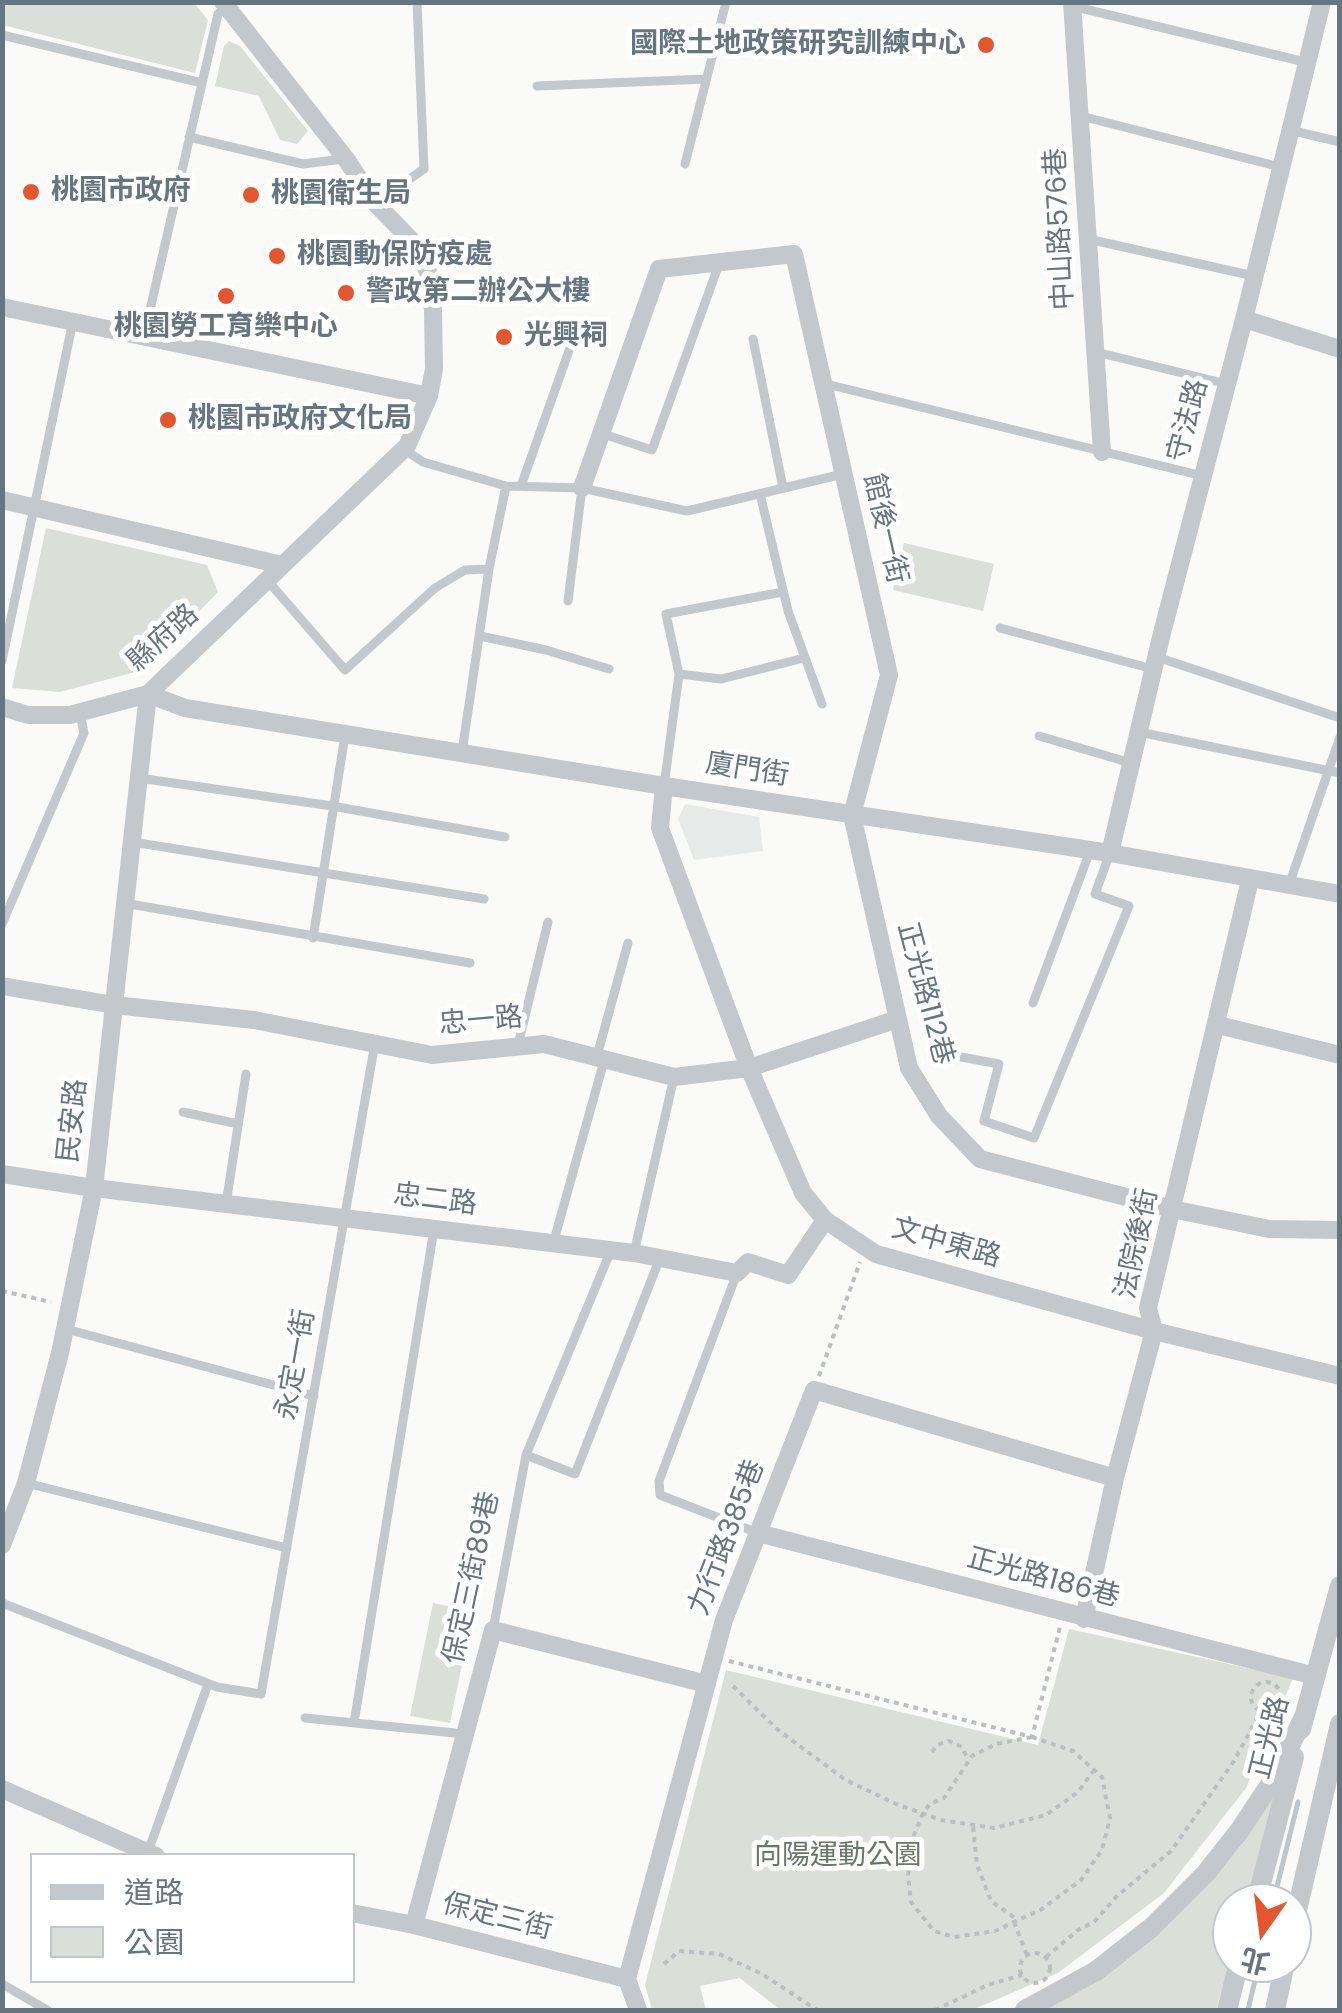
<!DOCTYPE html>
<meta charset="utf-8">
<style>
body{margin:0}
#map{position:relative;width:1342px;height:2013px;overflow:hidden;background:#fafaf8;font-family:Poppins,"Noto Sans TC",sans-serif}
canvas{display:block}
.frame{position:absolute;inset:0;border:5px solid #657683;pointer-events:none}
.legend{position:absolute;left:30px;top:1853px;width:325px;height:130px;box-sizing:border-box;background:#fff;border:2px solid #c1c8cd;margin:0;padding:12px 18px;list-style:none;font-size:30px;color:#657683}
.legend li{display:flex;align-items:center;gap:20px;height:50px}
.legend b{width:50px;border:2px solid #c1c8cd}
.north{position:absolute;left:1212px;top:1883px;width:100px;height:100px;box-sizing:border-box;background:#fff;border:2px solid #c1c8cd;border-radius:50%;rotate:194deg;font-size:28px;font-weight:700;line-height:40px;text-align:center;color:#657683}
.north::after{content:'';display:block;margin:auto;width:35px;height:45px;background:#e4572e;clip-path:polygon(50% 0,100% 100%,50% 72%,0 100%)}
</style>
<div id="map">
<canvas width="1342" height="2013"></canvas>
<div class="frame"></div>
<ul class="legend">
<li><b style="height:12px;background:#c3c8cc"></b>道路</li>
<li><b style="height:28px;background:#dadfd7"></b>公園</li>
</ul>
<div class="north">北</div>
</div>
<script>
const ctx = document.querySelector('canvas').getContext('2d');
ctx.lineJoin = 'round';
function fill(path, color) {
  ctx.fillStyle = color;
  ctx.fill(path, 'evenodd');
}
function toPath(rows) {
  const path = new Path2D();
  for (const r of rows) {
    if (r.length === 3) {
      path.moveTo(r[0] + r[2], r[1]);
      path.arc(r[0], r[1], r[2], 0, 2 * Math.PI);
      continue;
    }
    path.moveTo(r[0], r[1]);
    for (let i = 2; i < r.length; i += 2) path.lineTo(r[i], r[i + 1]);
  }
  return path;
}
function trace(path, color, width, dash) {
  ctx.strokeStyle = color;
  ctx.lineWidth = width;
  ctx.lineCap = dash ? 'butt' : 'round';
  ctx.setLineDash(dash || []);
  ctx.stroke(path);
}
function label(font, color, halo, rows, align = 'center') {
  ctx.font = font + ' Poppins,"Noto Sans TC",sans-serif';
  ctx.lineWidth = 10;
  ctx.setLineDash([]);
  ctx.textBaseline = 'middle';
  ctx.strokeStyle = halo;
  ctx.fillStyle = color;
  for (const [text, x, y, turn = 0] of rows) {
    ctx.save();
    ctx.translate(x, y);
    ctx.rotate((+turn || 0) * Math.PI / 180);
    ctx.textAlign = isNaN(turn) ? turn : align;
    if (halo) ctx.strokeText(text, 0, 0);
    ctx.fillText(text, 0, 0);
    ctx.restore();
  }
}
const built = toPath([
 [685,804,759,817,763,851,694,860,678,819]
]);
const green = toPath([
 [3,2,194,3,208,20,195,73,3,25],
 [229,41,240,46,308,131,297,144,280,140,259,96,215,86,224,46],
 [46,528,207,565,218,592,143,670,60,692,12,688],
 [904,543,994,564,983,611,893,590],
 [433,1603,473,1611,450,1723,410,1716],
 [1069,1629,1293,1678,1246,1788,1164,1893,1058,1973,972,2010,780,2010,740,1978,700,1986,706,2010,652,2010,645,1985,726,1670,1038,1745],
 [1279,1781,1247,1903,1232,1903,1232,1955,1216,2010,1037,2010,1098,1976,1157,1936,1212,1880]
]);
const stream = toPath([
 [1273,1903,1298,1802],
 [1248,2010,1259,1963]
]);
const path = toPath([
 [2,1291,51,1302],
 [819,1376,860,1262],
 [729,1661,1032,1737,1060,1627],
 [1266,1697,15],
 [733,1686,777,1729,844,1779,896,1804,941,1820,994,1828,1046,1815,1078,1792,1094,1770],
 [1032,1737,1073,1751,1102,1777,1110,1818,1102,1850,1081,1880,1042,1909,995,1931,954,1937,934,1931,911,1902,908,1875,914,1835,923,1813,930,1804,944,1798,972,1756,996,1744,1032,1737],
 [932,1752,937,1745,949,1741,962,1747,968,1760],
 [973,1827,977,1865,991,1901,1018,1920],
 [1014,1922,1027,1955],
 [1035,1968,15],
 [1046,1957,1078,1930,1094,1922,1117,1896,1171,1851,1234,1761,1261,1711],
 [664,1964,679,1951,719,1954,762,1974,817,2010],
 [935,2010,988,1985,1022,1975]
]);
const service = toPath([
 [1072,6,1305,62],
 [2,35,202,83],
 [537,86,706,79],
 [1081,116,1280,167],
 [1290,130,1340,142],
 [189,137,303,164,343,159],
 [685,164,726,2],
 [375,203,424,169,417,2],
 [1088,239,1254,276],
 [144,336,218,14,226,6],
 [753,339,783,488],
 [1096,352,1227,384],
 [822,383,1203,476],
 [600,433,652,450,719,264],
 [405,450,423,462,506,486,582,488,687,511,843,474],
 [521,486,577,328],
 [760,494,788,611,822,704],
 [267,580,345,670,435,588,465,570,489,569],
 [568,601,582,488],
 [1000,628,1153,669],
 [480,636,546,650,609,669],
 [1157,657,1340,718],
 [2,661,73,321],
 [679,674,721,679,804,658],
 [1139,732,1340,773],
 [1039,736,1131,763],
 [462,752,489,569,506,486],
 [139,778,332,806,505,837],
 [664,786,679,674,666,614,783,592],
 [133,842,484,899],
 [1289,885,1340,737],
 [124,903,470,963],
 [2,924,84,733,80,713],
 [313,938,345,735],
 [1033,1003,1090,851],
 [518,1045,548,922],
 [597,1056,628,943],
 [956,1056,999,1064,984,1121,1034,1138,1129,906,1095,894,1110,853],
 [183,1112,238,1124],
 [226,1204,246,1074],
 [553,1244,604,1061],
 [634,1253,674,1077],
 [737,1273,659,1481,660,1495,758,1533],
 [66,1329,314,1396],
 [526,1455,575,1474,660,1258],
 [26,1483,287,1548],
 [2,1603,217,1687,261,1694,375,1043],
 [493,1630,526,1455,611,1250],
 [305,1718,465,1734],
 [354,1723,434,1229],
 [148,1852,208,1684],
 [2,1984,47,2010]
]);
const minor = toPath([
 [1072,2,1102,452],
 [2,307,429,396],
 [1244,319,1340,349],
 [582,488,659,269,794,254,889,675,852,815,909,1068,939,1116,980,1159,1172,1209,1269,1229,1340,1230],
 [2,500,282,565],
 [148,694,185,708,664,786,1110,853,1340,894],
 [2,707,28,715,70,715,148,694,407,446,429,396,434,369,433,310,428,272,416,245,375,203,346,159,223,2],
 [664,786,660,828,687,901,749,1068,803,1193,825,1220,876,1254,1154,1331,1340,1376],
 [1110,853,1162,633,1244,319,1322,2],
 [2,986,114,1005,254,1020,432,1055,544,1044,674,1077,749,1068,898,1019],
 [1218,1025,1340,1055],
 [2,1174,94,1188,634,1253,737,1273,748,1262,788,1275,825,1220],
 [758,1533,1315,1676],
 [2,1545,26,1483,60,1353,94,1188,148,694],
 [1084,1619,1115,1478,1154,1331,1148,1308,1250,880],
 [2,1789,156,1856],
 [352,1913,414,1925,627,1979],
 [414,1925,493,1630,707,1684],
 [638,2010,627,1979,724,1620,814,1390,1115,1478]
]);
const tertiary = toPath([
 [1301,1729,1340,1586],
 [1256,1903,1294,1757],
 [1292,1932,1340,1724],
 [1025,2010,1096,1971,1151,1928,1206,1873,1240,1830,1273,1780,1304,1717],
 [1227,2010,1239,1963],
 [1275,2010,1285,1963]
]);
const markers = [
 [986,45,10,"#e4572e"],
 [31,192,10,"#e4572e"],
 [251,195,10,"#e4572e"],
 [277,256,10,"#e4572e"],
 [346,293,10,"#e4572e"],
 [226,296,10,"#e4572e"],
 [504,337,10,"#e4572e"],
 [168,420,10,"#e4572e"]
];
const poiNames = [
 ["國際土地政策研究訓練中心",966,45,"right"],
 ["桃園市政府",51,192],
 ["桃園衛生局",271,195],
 ["桃園動保防疫處",297,256],
 ["警政第二辦公大樓",366,293],
 ["桃園勞工育樂中心",226,328,"center"],
 ["光興祠",524,337],
 ["桃園市政府文化局",188,420]
];
const streetNames = [
 ["中山路576巷",1061,229,-93],
 ["守法路",1189,421,-75],
 ["館後一街",884,529,77],
 ["縣府路",164,639,-42],
 ["廈門街",747,771,9],
 ["正光路112巷",924,994,75],
 ["忠一路",481,1022,-5],
 ["民安路",74,1121,-84],
 ["忠二路",435,1201,7],
 ["文中東路",946,1244,16],
 ["法院後街",1138,1244,-78],
 ["永定一街",297,1365,-80],
 ["力行路385巷",728,1538,-69],
 ["保定三街89巷",473,1578,-78],
 ["正光路186巷",1043,1579,15],
 ["正光路",1271,1738,-76],
 ["保定三街",497,1918,14]
];
const parkNames = [
 ["向陽運動公園",838,1857]
];
fill(built, '#e8e9e9');
fill(green, '#dadfd7');
trace(stream, '#bbc7cb', 5);
trace(path, '#bbbfc2', 4, [5, 5]);
trace(service, '#c3c8cc', 9);
trace(minor, '#c3c8cc', 18);
trace(tertiary, '#c3c8cc', 20);
for (const [x, y, r, color] of markers) {
  const dot = new Path2D();
  dot.arc(x, y, r, 0, 2 * Math.PI);
  ctx.fillStyle = color;
  ctx.fill(dot);
  trace(dot, '#fff', 4);
}
label('bold 28px', '#657683', '#fff', poiNames, 'left');
label('28px', '#657683', '#fff', streetNames);
label('28px', '#687a64', '#fff', parkNames);
</script>
